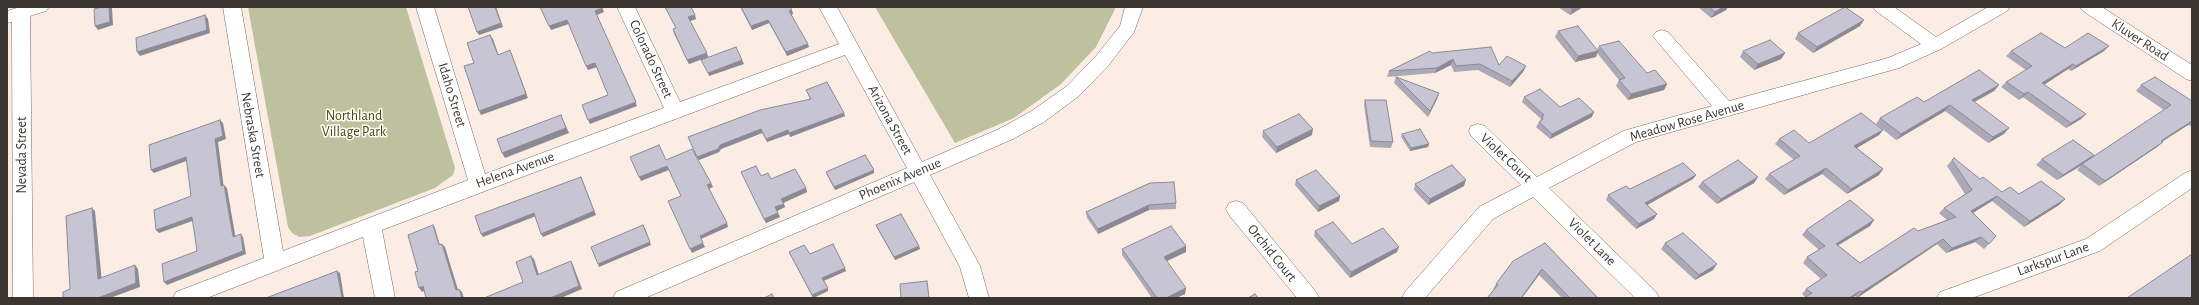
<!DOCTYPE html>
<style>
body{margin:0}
#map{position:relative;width:2199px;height:305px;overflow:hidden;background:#fbede4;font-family:"Alegreya Sans",sans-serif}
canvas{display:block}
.frame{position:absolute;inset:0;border:8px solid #3a3531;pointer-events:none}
</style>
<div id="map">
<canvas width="2199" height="305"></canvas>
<div class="frame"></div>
</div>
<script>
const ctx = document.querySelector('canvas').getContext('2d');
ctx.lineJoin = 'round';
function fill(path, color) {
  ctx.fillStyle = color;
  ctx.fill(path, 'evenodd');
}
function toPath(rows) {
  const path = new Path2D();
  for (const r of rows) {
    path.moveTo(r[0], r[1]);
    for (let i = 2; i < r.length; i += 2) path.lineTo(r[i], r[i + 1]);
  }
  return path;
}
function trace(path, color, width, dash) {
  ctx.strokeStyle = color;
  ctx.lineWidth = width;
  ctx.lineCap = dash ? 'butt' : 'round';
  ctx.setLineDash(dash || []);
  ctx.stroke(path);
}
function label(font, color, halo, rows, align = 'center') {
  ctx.font = font + ' "Alegreya Sans",sans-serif';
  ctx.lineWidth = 3;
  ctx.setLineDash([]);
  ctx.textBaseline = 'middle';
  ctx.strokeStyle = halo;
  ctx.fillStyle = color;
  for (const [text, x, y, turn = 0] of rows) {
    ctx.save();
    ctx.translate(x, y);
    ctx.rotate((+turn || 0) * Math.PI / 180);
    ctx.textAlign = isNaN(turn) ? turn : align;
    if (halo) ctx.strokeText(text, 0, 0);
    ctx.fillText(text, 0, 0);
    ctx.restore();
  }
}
const green = toPath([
 [248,7,406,7,455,168,453,175,435,188,310,236,299,237,292,233,288,227],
 [875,7,1116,7,1096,47,1061,84,1014,118,955,143]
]);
const minor = toPath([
 [20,7,49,7,46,11,30,16,33,298,13,298,12,22,7,23,7,11,20,7],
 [223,7,241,7,283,251,468,180,416,7,434,7,485,174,664,108,617,7,635,7,680,102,839,44,819,7,837,7,922,162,999,129,1030,112,1067,86,1096,56,1120,26,1125,7,1143,7,1134,32,1108,66,1079,96,1044,122,1013,139,930,175,980,266,989,298,969,298,960,267,914,182,645,298,613,298,616,292,907,168,845,55,382,230,395,298,375,298,363,237,207,298,173,298,176,292,264,258,223,7],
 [1873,7,1894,7,1936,37,1988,7,2010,7,2007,11,1941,49,1899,68,1636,142,1549,188,1656,292,1659,298,1635,298,1533,197,1493,219,1425,298,1402,298,1405,292,1479,207,1521,185,1471,136,1469,131,1471,126,1478,124,1485,126,1537,177,1623,131,1712,106,1656,40,1653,36,1656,32,1662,30,1668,32,1729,101,1888,58,1921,44,1876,11,1873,7],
 [2080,7,2102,7,2192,65,2192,81,2186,79,2083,11,2080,7],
 [2192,170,2192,188,2100,251,1972,298,1937,298,1940,292,2086,239,2185,173,2192,170],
 [1236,201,1243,203,1316,292,1319,298,1297,298,1229,215,1226,209,1229,203,1236,201]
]);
const wall = toPath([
 [665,7,691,7,696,19,690,21,708,57,689,64,674,34,673,29,676,28],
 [740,7,790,7,793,14,791,15,809,47,787,56,769,23,752,30],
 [1558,7,1583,7,1570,15],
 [1698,7,1728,7,1726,10,1711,18],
 [1860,26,1813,53,1795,39,1798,33],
 [1558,31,1597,50,1599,46,1667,84,1664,90,1628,100,1616,86,1619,80,1597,53,1596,57,1575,62,1555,37],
 [2065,48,2104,51,2071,71,2068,69,2044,84,2081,119,2066,128,2023,97,2019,100,2001,87,2006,82,2026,70,2006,56,2011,51],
 [1743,51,1785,53,1781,59,1754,70,1740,57],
 [1432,53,1499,65,1526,66,1523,72,1510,87,1478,70,1454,72,1451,65,1435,73,1387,77,1389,71],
 [1396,77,1439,93,1437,99,1428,117,1394,83],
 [1999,85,1994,91,1974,102,2004,134,1988,143,1945,111,1896,140,1876,124,1880,118,1924,102],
 [2141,85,2192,101,2192,125,2190,126,2188,125,2162,142,2157,147,2099,186,2077,170,2081,166,2057,180,2036,165,2042,159,2094,155,2091,158,2164,110,2136,91],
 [806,90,844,113,845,116,790,137,789,134,767,142,762,133,721,149,719,152,699,160,688,137,810,99],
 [1524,97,1560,107,1592,117,1550,139,1536,127,1539,122,1540,121,1541,119,1522,102],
 [1365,100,1393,142,1391,148,1370,147,1364,105],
 [1883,130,1879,135,1856,148,1883,169,1879,175,1847,194,1822,174,1784,195,1765,179,1769,174,1794,160,1775,144,1779,139,1809,143],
 [1263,131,1312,135,1276,153,1262,137],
 [1402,134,1429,144,1428,147,1410,151,1401,137],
 [1952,160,1980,179,2002,192,2065,199,2059,205,2024,227,1992,201,1973,213,1989,244,1984,249,1975,242,1946,253,1937,244,1857,298,1855,296,1852,298,1804,298,1805,297,1802,294,1806,289,1821,279,1803,263,1807,257,1819,250,1802,235,1806,230,1874,220,1870,226,1838,245,1860,263,1918,231,1947,220,1939,213,1944,208,1965,194,1947,166],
 [741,172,761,176,806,188,807,192,783,203,785,207,777,211,780,217,766,223],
 [826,172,874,173,835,190,827,175],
 [1696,175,1693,179,1647,205,1657,214,1654,219,1636,229,1606,200,1608,195,1630,189],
 [1758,177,1754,183,1717,204,1698,187,1702,182],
 [1296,180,1340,196,1339,201,1318,212,1295,185],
 [1150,183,1176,203,1176,209,1149,210,1098,234,1087,218,1086,212],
 [1415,184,1464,186,1428,205,1414,190],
 [876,225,919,246,920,249,895,260,877,228],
 [1315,231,1352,244,1397,252,1350,278,1314,236],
 [1545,243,1598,298,1562,298,1539,275,1494,290,1493,289,1496,284],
 [1665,243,1713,270,1695,280,1661,249],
 [1122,249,1186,252,1166,261,1186,288,1185,294,1176,298,1152,298,1122,255],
 [789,252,810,254,846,271,824,281,828,291,813,298]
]);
const shadedWall = toPath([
 [109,7,111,7,112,8,113,25,98,30,95,26],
 [495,7,496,7,503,27,479,35,477,32],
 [602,7,604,12,597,15,637,106,590,124,588,120,636,102,595,11],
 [1576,7,1583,7,1570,15,1572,9],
 [1723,7,1728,7,1726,10,1711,18,1715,12],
 [792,10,793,14,790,15,789,11],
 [205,15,208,19,210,33,140,56,137,52],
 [695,15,696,19,690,21,688,17],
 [567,20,569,24,551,30,549,26],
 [768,20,769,23,752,30,751,26],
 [1864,20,1860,26,1813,53,1817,47],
 [490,35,493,39,500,59,498,55],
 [808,44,809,47,787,56,786,52],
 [2109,46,2104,51,2071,71,2076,66],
 [510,50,512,55,528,98,481,115,479,111],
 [1598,51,1596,57,1575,62,1578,56],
 [707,53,708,57,689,64,687,60],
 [1785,53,1781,59,1754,70,1758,64],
 [1453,59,1451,65,1435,73,1437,68],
 [742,60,744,64,709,76,708,73],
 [595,63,597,67,588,70,586,66],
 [2073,64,2068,69,2038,89,2042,83],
 [1526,66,1523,72,1510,87,1512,81],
 [1667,84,1664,90,1628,100,1631,94],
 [1999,85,1994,91,1967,106,1972,100],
 [2028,92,2023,97,2019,100,2024,94],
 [1439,93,1437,99,1428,117,1430,111],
 [1950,105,1945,111,1896,140,1901,134],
 [1594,112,1592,117,1550,139,1552,134],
 [844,113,845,116,790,137,789,133],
 [2086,114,2081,119,2066,128,2071,123],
 [561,115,569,133,505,158,502,153],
 [220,120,223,123,226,139,218,142,224,189,221,186,215,139],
 [2192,121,2188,125,2155,146,2161,141],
 [2009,128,2004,134,1988,143,1993,137],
 [761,129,762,133,721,149,719,152,699,160,697,157,720,145],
 [1313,129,1312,135,1276,153,1277,147],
 [788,130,789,134,767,142,766,139],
 [1883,130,1879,135,1850,152,1854,146],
 [2163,142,2157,147,2099,186,2105,181],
 [1429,144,1428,147,1410,151,1411,148],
 [2094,155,2088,161,2057,180,2063,175],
 [186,157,189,160,154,173,151,170],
 [667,166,669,170,641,181,639,177],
 [1826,168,1822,174,1784,195,1788,190],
 [1883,169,1879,175,1847,194,1851,189],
 [874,170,874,173,835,190,834,187],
 [1696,175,1693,179,1642,208,1645,203],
 [581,177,596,215,543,237,541,234],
 [1758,177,1754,183,1717,204,1721,199],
 [1466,180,1464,186,1428,205,1430,199],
 [711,183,713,187,709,189,707,185],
 [224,185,227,188,236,240,233,237],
 [806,188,807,192,783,203,781,199],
 [1340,196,1339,201,1318,212,1319,206],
 [1997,196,1992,201,1966,217,1971,211],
 [2065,199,2059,205,2024,227,2030,221],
 [784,204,785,207,777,211,775,207],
 [1149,205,1149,210,1098,234,1098,229],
 [92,208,95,211,102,282,98,279],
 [534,213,536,216,483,237,481,234],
 [778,213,780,217,766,223,764,219],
 [1657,214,1654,219,1636,229,1639,224],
 [192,217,195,220,159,233,156,230],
 [1874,220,1870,226,1832,249,1836,244],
 [727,223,728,227,701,239,700,236],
 [433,225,435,228,441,249,439,245],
 [645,228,651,245,599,267,598,264],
 [241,234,243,237,246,254,167,285,164,282],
 [1981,237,1975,242,1946,253,1952,248],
 [1943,239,1937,244,1857,298,1862,292],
 [703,243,705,247,692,253,690,249],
 [442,244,445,247,459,293,456,290],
 [919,246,920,249,895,260,894,257],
 [1186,246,1186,252,1163,263,1164,257],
 [1399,247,1397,252,1350,278,1351,272],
 [531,256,534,259,540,278,537,275],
 [571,261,573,265,582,289,561,298,550,298],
 [1717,264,1713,270,1695,280,1699,275],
 [135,265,138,269,140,287,110,298,98,298],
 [845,268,846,271,823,281,822,278],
 [1542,269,1539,275,1522,298,1521,298],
 [337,271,340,273,344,298,342,298],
 [423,286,426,290,422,292,419,288],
 [828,288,828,291,813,298,812,295],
 [1186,288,1185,294,1176,298,1166,298],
 [459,289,462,292,464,298,462,298],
 [1860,291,1855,296,1852,298,1849,298]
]);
const building = toPath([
 [102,7,109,7,110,22,95,26,94,9,102,7],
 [468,7,495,7,501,23,477,32,468,7],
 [540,7,602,7,603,8,595,11,636,102,588,120,582,105,608,95,595,63,586,66,567,20,549,26,540,7],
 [665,7,691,7,695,15,688,17,707,53,687,60,673,29,676,28,665,7],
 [741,7,790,7,792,10,789,11,808,44,786,52,768,20,751,26,741,7],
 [1569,7,1576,7,1572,9,1569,7],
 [1709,7,1723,7,1715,12,1709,7],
 [1845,7,1864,20,1817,47,1798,33,1845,7],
 [205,15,207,30,137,52,136,38,205,15],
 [1578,26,1598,51,1578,56,1558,31,1578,26],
 [2041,33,2065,48,2088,33,2109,46,2076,66,2073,64,2042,83,2086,114,2071,123,2028,92,2024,94,2006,82,2032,66,2011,51,2041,33],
 [490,35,498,55,510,50,526,94,479,111,464,66,474,63,467,43,490,35],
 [1770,40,1785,53,1758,64,1743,51,1770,40],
 [1619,41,1647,73,1655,70,1667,84,1631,94,1619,80,1625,78,1599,46,1619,41],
 [736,47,742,60,708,73,701,60,736,47],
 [1491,47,1499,65,1507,56,1526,66,1512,81,1480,64,1456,66,1453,59,1437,68,1389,71,1430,51,1432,53,1491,47],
 [1979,70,1999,85,1972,100,2009,128,1993,137,1950,105,1901,134,1880,118,1917,97,1924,102,1979,70],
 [1396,77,1439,93,1430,111,1396,77],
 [2155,77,2192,101,2192,121,2161,141,2163,142,2105,181,2082,164,2171,105,2141,85,2155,77],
 [827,82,844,113,789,133,788,130,766,139,761,129,720,145,718,149,697,157,688,137,760,110,811,99,806,90,827,82],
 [1540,89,1560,107,1579,98,1594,112,1552,134,1539,122,1543,119,1542,116,1544,115,1524,97,1540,89],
 [1365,100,1386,100,1393,142,1371,141,1365,100],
 [1861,113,1883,130,1854,146,1883,169,1851,189,1826,168,1788,190,1769,174,1800,156,1779,139,1794,130,1809,143,1861,113],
 [1299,114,1313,129,1277,147,1263,131,1299,114],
 [561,115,566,128,502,153,497,139,561,115],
 [220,120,223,136,215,139,221,186,224,185,233,237,241,234,243,251,164,282,162,264,197,251,192,217,156,230,154,210,191,196,186,157,151,170,149,145,220,120],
 [1420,129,1429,144,1411,148,1402,134,1420,129],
 [2073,140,2094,155,2063,175,2042,159,2073,140],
 [659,145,666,160,692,149,711,183,707,185,727,223,700,236,703,243,690,249,668,201,681,196,667,166,639,177,630,157,659,145],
 [865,155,874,170,834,187,826,172,865,155],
 [1954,158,1980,179,1983,177,2002,192,2010,187,2019,194,2041,181,2065,199,2030,221,1997,196,1971,211,1996,236,1989,244,1981,237,1952,248,1943,239,1862,292,1860,291,1849,298,1804,298,1812,293,1806,289,1827,275,1807,257,1825,246,1806,230,1850,200,1874,220,1836,244,1860,263,1914,228,1918,231,1956,217,1944,208,1972,190,1952,160,1954,158],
 [1738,160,1758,177,1721,199,1702,182,1738,160],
 [1683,163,1696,175,1645,203,1657,214,1639,224,1608,195,1626,186,1630,189,1683,163],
 [1452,165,1466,180,1430,199,1415,184,1452,165],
 [756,166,761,176,768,173,771,179,795,169,806,188,781,199,784,204,775,207,778,213,764,219,741,172,756,166],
 [1316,170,1340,196,1319,206,1296,180,1316,170],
 [581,177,594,211,541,234,534,213,481,234,475,216,581,177],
 [1174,182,1176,203,1149,205,1098,229,1086,212,1150,183,1174,182],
 [92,208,98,279,135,265,136,283,98,298,63,298,63,292,70,289,66,216,92,208],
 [901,214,919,246,894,257,876,225,901,214],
 [1333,222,1352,244,1383,228,1399,247,1351,272,1315,231,1333,222],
 [433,225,439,245,442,244,456,290,459,289,462,298,426,298,423,286,419,288,415,272,418,271,408,235,433,225],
 [643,225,650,242,598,264,591,247,643,225],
 [1171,226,1186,246,1164,257,1186,288,1166,298,1157,298,1122,249,1171,226],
 [1683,233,1717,264,1699,275,1665,243,1683,233],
 [1545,243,1598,298,1570,298,1542,269,1521,298,1487,298,1498,285,1496,284,1513,261,1545,243],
 [833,244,845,268,822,278,828,288,812,295,789,252,804,245,810,254,833,244],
 [2192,254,2192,298,2127,298,2192,254],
 [531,256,537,275,571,261,579,286,550,298,484,298,523,282,516,262,531,256],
 [337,271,342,298,266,298,337,271],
 [927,281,929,298,901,298,900,284,927,281],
 [772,294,774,298,764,298,772,294],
 [1255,294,1258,298,1248,298,1255,294]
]);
const streetNames = [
 ["Kluver Road",2140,40,33],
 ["Colorado Street",651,59,65],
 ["Idaho Street",452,95,73],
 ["Arizona Street",890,120,61],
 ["Meadow Rose Avenue",1687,121,-16],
 ["Nebraska Street",253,135,80],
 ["Nevada Street",22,155,-90],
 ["Violet Court",1506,158,43],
 ["Helena Avenue",515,170,-20],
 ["Phoenix Avenue",900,179,-23],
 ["Violet Lane",1592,242,45],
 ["Orchid Court",1272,253,51],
 ["Larkspur Lane",2053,259,-20]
];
const parkNames = [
 ["Northland",354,116],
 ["Village Park",354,132]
];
fill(green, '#bec19e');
trace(minor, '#746861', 1);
fill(minor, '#fff');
fill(wall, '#aba9b5');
fill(shadedWall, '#8b8a94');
fill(building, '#c7c5d3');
trace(building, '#8b8a94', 1);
label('14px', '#3a3531', '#fff', streetNames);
label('14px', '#474905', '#fff', parkNames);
</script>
